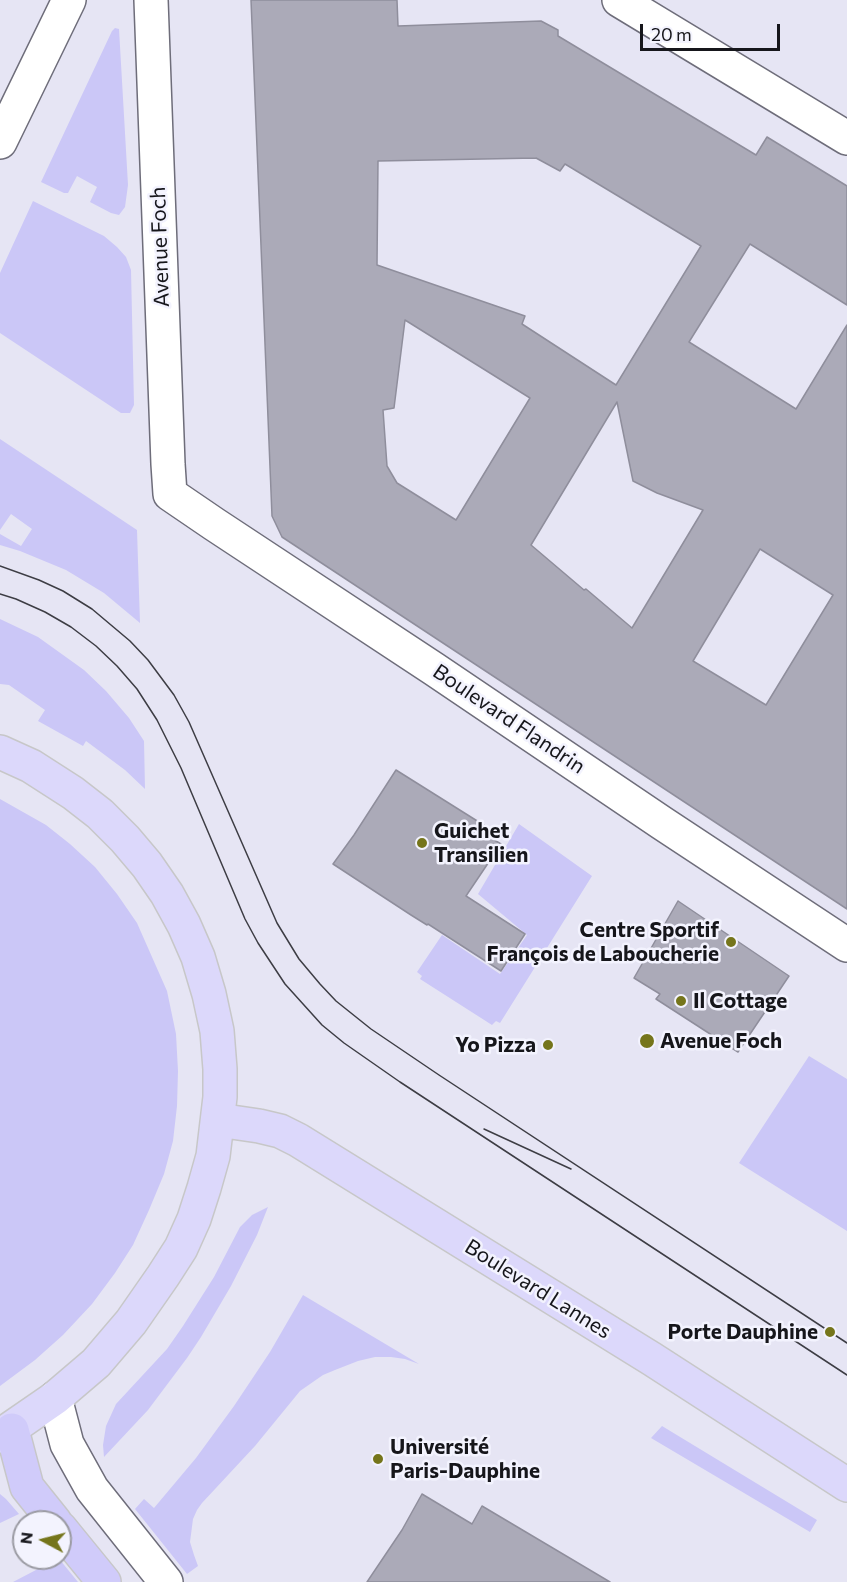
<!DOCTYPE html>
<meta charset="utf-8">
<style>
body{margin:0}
#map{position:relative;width:847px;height:1582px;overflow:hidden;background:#e6e5f4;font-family:Commissioner,sans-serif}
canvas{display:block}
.north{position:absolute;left:12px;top:1510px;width:60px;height:60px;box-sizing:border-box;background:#f3f3fe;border:2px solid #9b9ba3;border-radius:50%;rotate:277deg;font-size:16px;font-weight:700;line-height:24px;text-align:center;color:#16161b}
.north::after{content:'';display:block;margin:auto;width:21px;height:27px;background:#75751b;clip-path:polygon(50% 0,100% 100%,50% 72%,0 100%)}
.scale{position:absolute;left:640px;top:24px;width:140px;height:27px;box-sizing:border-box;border:3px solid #16161b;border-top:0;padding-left:8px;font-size:18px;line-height:21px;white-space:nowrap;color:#16161b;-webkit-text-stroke:4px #f3f3fe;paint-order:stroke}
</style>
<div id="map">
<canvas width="847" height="1582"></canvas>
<div class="north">N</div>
<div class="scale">20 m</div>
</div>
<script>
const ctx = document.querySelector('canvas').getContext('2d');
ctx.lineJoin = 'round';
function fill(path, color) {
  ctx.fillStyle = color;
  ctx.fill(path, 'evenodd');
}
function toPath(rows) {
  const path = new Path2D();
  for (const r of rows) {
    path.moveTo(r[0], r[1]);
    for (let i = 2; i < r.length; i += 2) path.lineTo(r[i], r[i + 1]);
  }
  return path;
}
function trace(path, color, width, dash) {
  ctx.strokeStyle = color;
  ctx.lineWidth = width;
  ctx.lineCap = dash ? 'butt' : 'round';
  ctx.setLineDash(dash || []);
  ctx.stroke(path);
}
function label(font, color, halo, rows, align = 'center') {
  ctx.font = font + ' Commissioner,sans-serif';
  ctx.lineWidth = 5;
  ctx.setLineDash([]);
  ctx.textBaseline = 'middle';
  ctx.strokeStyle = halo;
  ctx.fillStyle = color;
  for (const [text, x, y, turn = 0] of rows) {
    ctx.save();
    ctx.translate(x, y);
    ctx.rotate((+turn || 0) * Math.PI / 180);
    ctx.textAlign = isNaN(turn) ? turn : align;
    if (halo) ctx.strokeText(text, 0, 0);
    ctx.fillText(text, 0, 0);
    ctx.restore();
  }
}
const green = toPath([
 [115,28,119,29,128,185,125,207,119,215,111,213,90,202,97,187,77,176,68,193,64,193,41,182,112,31],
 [33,201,104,236,117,247,126,257,131,270,134,405,130,413,121,413,0,333,0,273],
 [0,439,137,530,140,623,104,593,66,570,20,551,0,545,0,534,21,546,32,529,11,514,0,530],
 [0,619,38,637,84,670,106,691,129,718,144,741,145,789,125,770,86,741,83,746,38,721,45,710,9,685,0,684],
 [0,799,46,825,70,844,95,867,117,894,137,923,167,991,176,1034,178,1071,177,1106,173,1141,164,1174,149,1210,133,1245,115,1273,92,1304,63,1335,35,1360,0,1386],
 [519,824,592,876,500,1023,496,1021,492,1025,420,979,422,976,417,972,442,935,500,974,527,935,478,894],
 [809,1056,847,1079,847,1231,739,1163],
 [268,1207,257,1235,231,1286,201,1337,187,1358,148,1410,104,1457,103,1445,106,1426,116,1404,167,1349,183,1326,214,1277,240,1227,252,1215],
 [303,1295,419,1364,405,1359,391,1357,375,1357,358,1361,335,1370,323,1375,300,1391,255,1446,202,1503,197,1510,193,1519,190,1542,194,1555,198,1566,187,1574,135,1509,144,1499,154,1508,196,1458,234,1406,270,1352],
 [662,1426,817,1520,810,1532,651,1438],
 [0,1494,6,1499,19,1514,0,1523],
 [57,1559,60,1560,78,1582,13,1582]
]);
const building = toPath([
 [251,0,397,0,398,26,541,21,558,30,558,36,756,155,767,137,847,186,847,305,750,244,689,342,796,409,847,325,847,909,282,537,272,516,251,0],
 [536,158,560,171,565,164,701,246,616,385,522,324,525,316,377,265,378,161,536,158],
 [405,320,530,398,456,520,397,483,387,466,383,410,394,408,405,320],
 [617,402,633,481,657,493,703,510,632,628,586,589,584,590,531,545,617,402],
 [760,549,833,595,766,705,693,661,760,549],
 [396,770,490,829,486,835,501,844,466,896,525,934,501,971,428,924,427,925,411,915,333,864,354,835,396,770],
 [678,901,789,976,738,1052,656,999,660,994,634,978,678,901],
 [422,1494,472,1524,482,1506,610,1582,367,1582,402,1530,422,1494]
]);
const minor = toPath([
 [151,0,168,464,170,494,214,524,434,669,662,823,847,945],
 [619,0,847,138],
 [55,1398,67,1444,92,1489,166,1582]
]);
const tertiary = toPath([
 [0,142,69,0]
]);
const primary = toPath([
 [0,752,31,766,73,793,100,814,125,839,147,865,167,894,184,925,198,957,209,994,217,1031,220,1069,220,1097,213,1156,204,1188,194,1219,181,1248,163,1276,131,1322,96,1363,55,1398,0,1436],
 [218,1120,259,1126,280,1131,298,1140,652,1359,847,1485]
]);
const trunk = toPath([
 [12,1430,27,1487,55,1522],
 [60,1528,104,1582]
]);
const tram = toPath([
 [0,566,39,580,63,591,92,609,130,641,148,660,174,695,189,722,277,923,299,959,320,984,336,1001,371,1029,439,1075,847,1343],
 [0,594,16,599,45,612,71,627,96,646,117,666,137,689,157,720,181,768,245,919,258,943,285,984,322,1025,344,1043,400,1082,847,1375],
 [484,1129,571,1169]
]);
const markers = [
 [422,843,6,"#75751b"],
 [731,942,6,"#75751b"],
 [681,1001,6,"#75751b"],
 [647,1041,8,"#75751b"],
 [548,1045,6,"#75751b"],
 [830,1332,6,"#75751b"],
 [378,1459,6,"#75751b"]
];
const streetNames = [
 ["Avenue Foch",160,247,-92],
 ["Boulevard Flandrin",509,719,34],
 ["Boulevard Lannes",538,1289,32]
];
const poiNames = [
 ["Guichet",434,831],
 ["Transilien",434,855],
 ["Centre Sportif",719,930,"right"],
 ["François de Laboucherie",719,954,"right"],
 ["Il Cottage",693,1001],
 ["Avenue Foch",660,1041],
 ["Yo Pizza",536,1045,"right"],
 ["Porte Dauphine",818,1332,"right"],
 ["Université",390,1447],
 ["Paris-Dauphine",390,1471]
];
fill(green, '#cbc7f7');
fill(building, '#abaab8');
trace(building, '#8f8e9c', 1.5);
trace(minor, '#6e6d7a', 36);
trace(tertiary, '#6e6d7a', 36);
trace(primary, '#c7c7c8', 36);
trace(trunk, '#c7c7c8', 36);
trace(minor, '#fff', 33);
trace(tertiary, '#fff', 33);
trace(primary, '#dcd8fb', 33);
trace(trunk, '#d0cbfa', 33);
trace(tram, '#3d3d44', 1.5);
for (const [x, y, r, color] of markers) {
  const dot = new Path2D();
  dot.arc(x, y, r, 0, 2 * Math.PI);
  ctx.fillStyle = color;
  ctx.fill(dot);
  trace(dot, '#f3f3fe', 2);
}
label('21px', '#16161b', '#f3f3fe', streetNames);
label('bold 21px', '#16161b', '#f3f3fe', poiNames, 'left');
</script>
